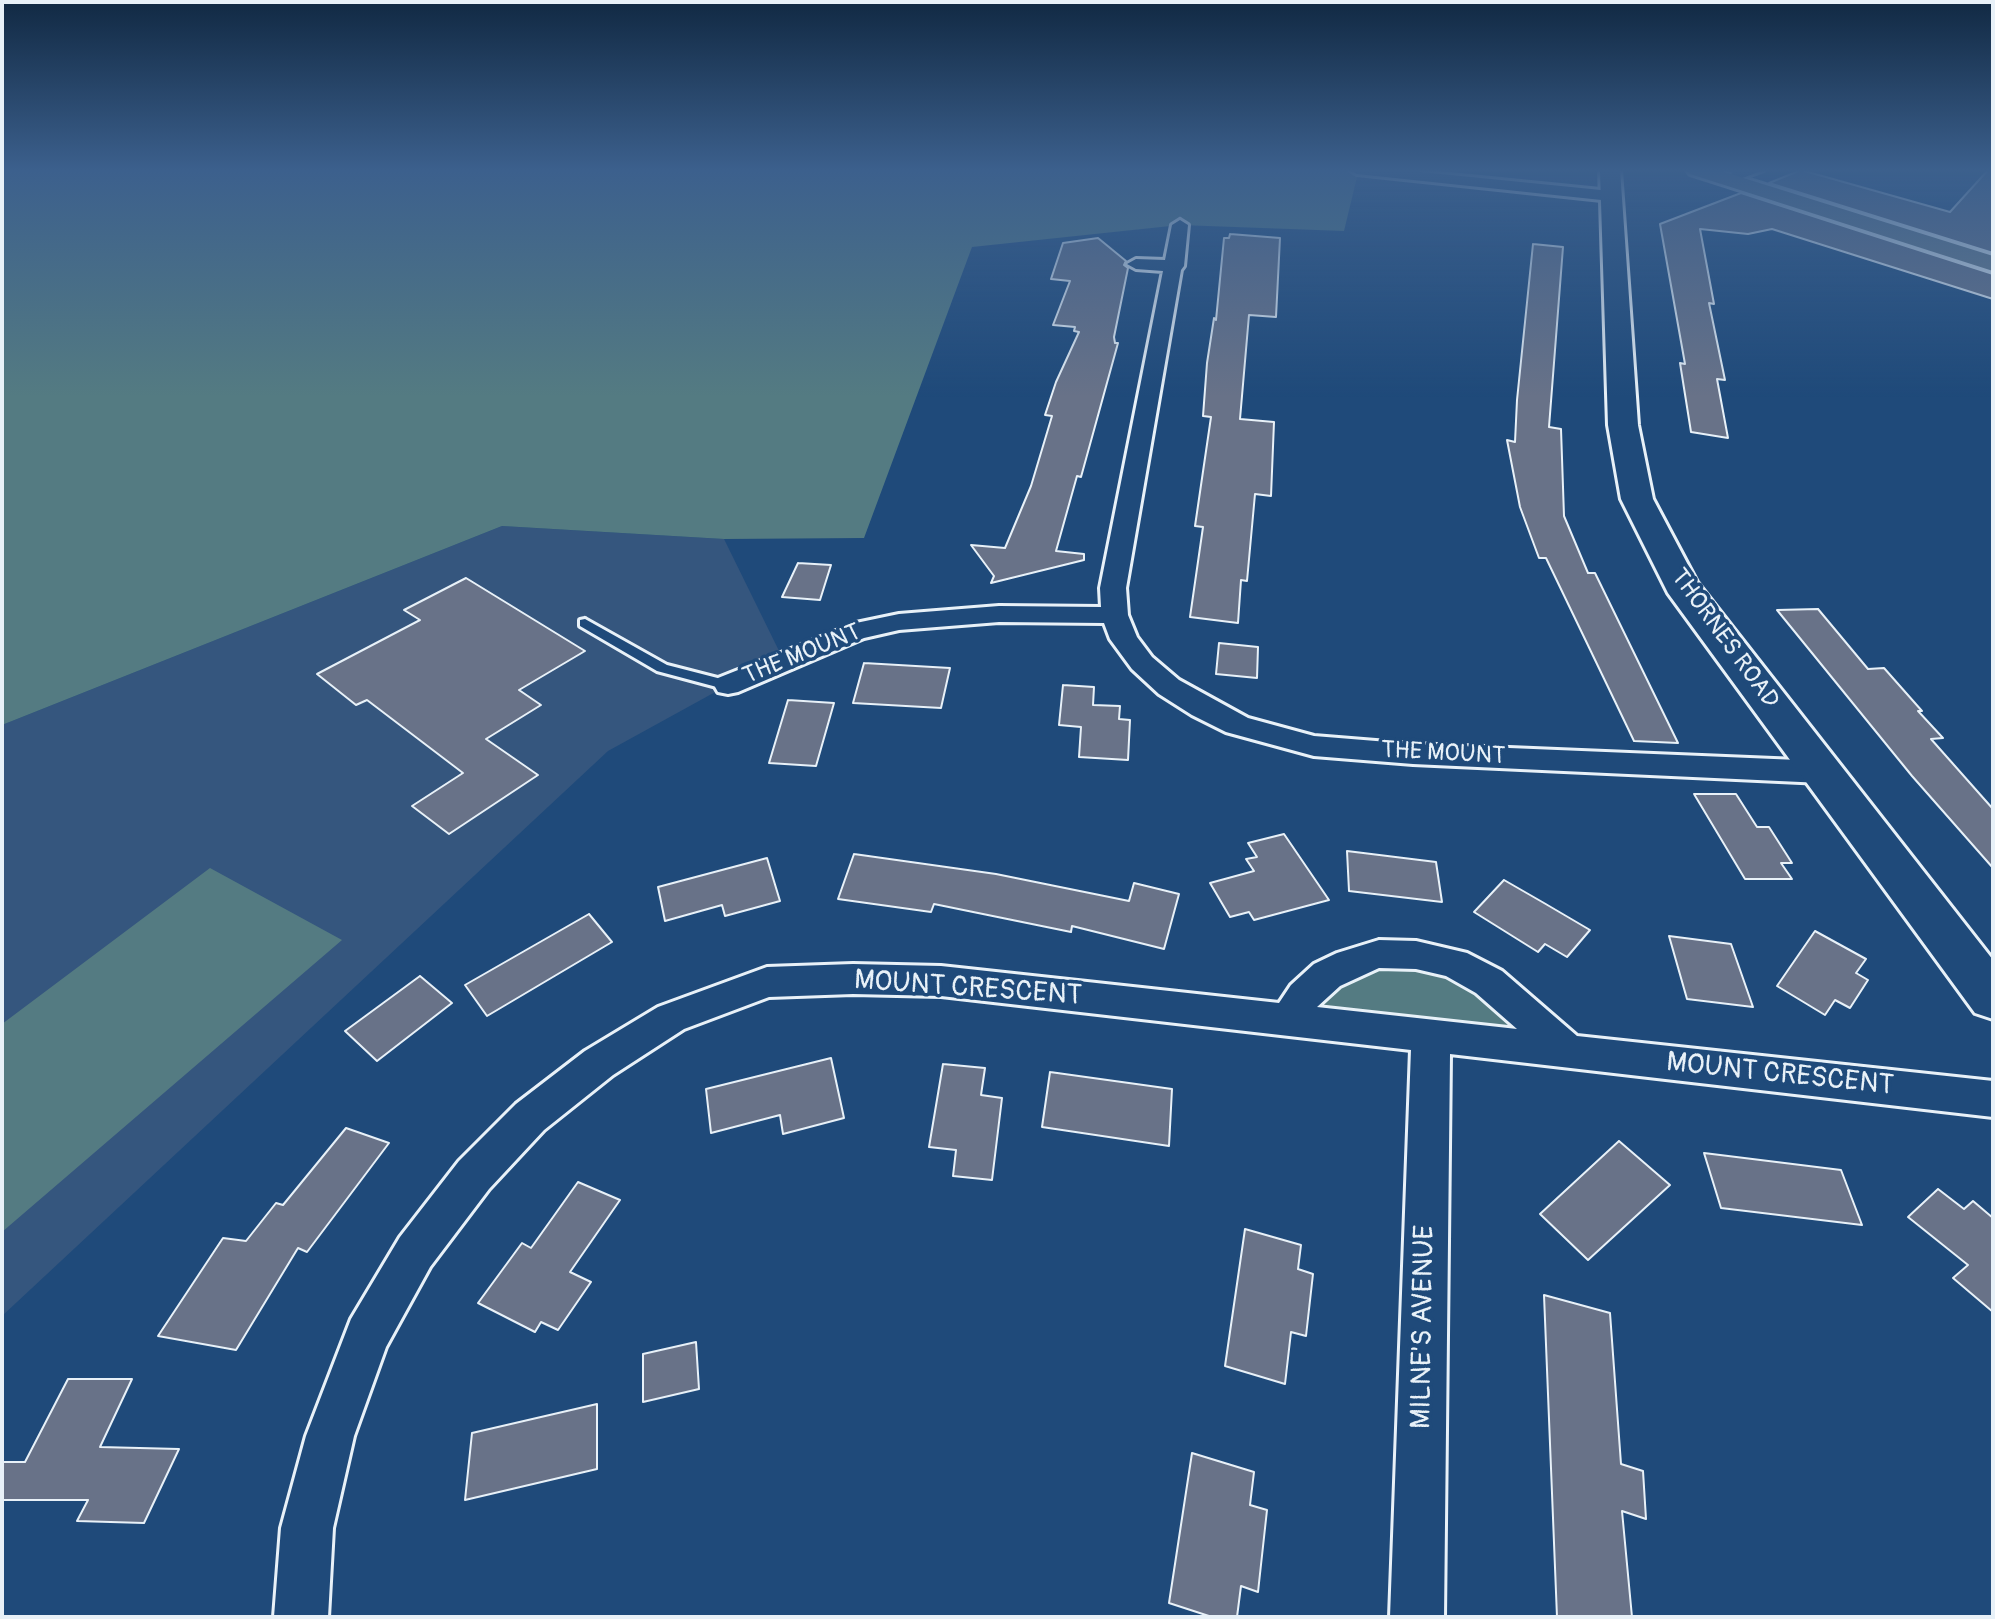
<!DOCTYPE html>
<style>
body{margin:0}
#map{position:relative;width:1995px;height:1619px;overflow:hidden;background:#1f4a7a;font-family:Pangolin,sans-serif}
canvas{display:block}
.frame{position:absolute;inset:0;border:4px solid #e8f1f8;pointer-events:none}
</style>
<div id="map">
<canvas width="1995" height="1619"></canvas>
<div class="frame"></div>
</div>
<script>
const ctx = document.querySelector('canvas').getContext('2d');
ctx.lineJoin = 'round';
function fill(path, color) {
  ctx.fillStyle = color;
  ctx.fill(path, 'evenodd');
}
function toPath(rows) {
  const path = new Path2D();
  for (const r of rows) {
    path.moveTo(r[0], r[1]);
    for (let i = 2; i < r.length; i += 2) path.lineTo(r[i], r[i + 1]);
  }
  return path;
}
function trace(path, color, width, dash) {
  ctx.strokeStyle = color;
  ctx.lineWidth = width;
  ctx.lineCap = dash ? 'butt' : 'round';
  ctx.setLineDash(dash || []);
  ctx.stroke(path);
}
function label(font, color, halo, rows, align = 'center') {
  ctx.font = font + ' Pangolin,sans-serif';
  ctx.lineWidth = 7;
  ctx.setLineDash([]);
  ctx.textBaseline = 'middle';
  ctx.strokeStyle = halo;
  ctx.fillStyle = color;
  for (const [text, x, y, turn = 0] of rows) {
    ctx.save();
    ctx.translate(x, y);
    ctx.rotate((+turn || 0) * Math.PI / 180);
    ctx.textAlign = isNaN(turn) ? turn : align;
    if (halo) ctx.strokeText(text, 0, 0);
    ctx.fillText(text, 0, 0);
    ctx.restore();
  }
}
const built = toPath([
 [502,526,724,539,784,661,728,685,608,751,2,1316,2,725]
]);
const green = toPath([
 [2,170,1323,170,1358,173,1344,231,1180,225,972,247,864,538,724,539,502,526,2,725],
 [210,868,342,940,2,1232,2,1024],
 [1350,963,1454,963,1568,1051,1288,1020]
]);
const building = toPath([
 [1801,170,1950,212,1988,170,1993,170,1993,253,1769,183,1801,170],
 [1741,193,1993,274,1993,299,1772,229,1748,234,1700,229,1714,304,1709,303,1725,380,1717,379,1728,438,1691,432,1680,363,1685,364,1660,224,1741,193],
 [1230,234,1280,238,1276,317,1249,315,1240,419,1274,422,1271,496,1255,494,1247,581,1241,580,1238,623,1190,617,1203,527,1195,526,1211,417,1203,416,1207,363,1214,318,1216,320,1224,238,1229,238,1230,234],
 [1098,238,1126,261,1124,265,1128,268,1114,337,1115,343,1118,343,1081,477,1077,476,1056,551,1084,554,1084,560,991,583,994,576,971,545,1005,548,1031,486,1052,416,1045,415,1056,382,1079,332,1074,331,1075,327,1053,325,1070,281,1051,279,1063,243,1098,238],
 [1533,244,1563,247,1549,427,1561,429,1564,516,1588,573,1595,573,1678,743,1634,741,1546,558,1539,558,1520,507,1507,440,1515,442,1517,400,1533,244],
 [798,563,831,565,820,600,782,597,798,563],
 [466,578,585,651,519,690,541,705,486,739,538,775,449,834,412,806,463,773,367,700,356,705,317,674,420,620,404,610,466,578],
 [1818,609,1868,669,1884,668,1922,711,1918,711,1943,738,1931,739,1993,809,1993,868,1912,776,1777,610,1818,609],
 [1219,643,1258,647,1257,678,1216,674,1219,643],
 [864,663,950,668,941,708,853,703,864,663],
 [1063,685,1094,687,1093,705,1120,706,1119,719,1130,720,1128,760,1079,757,1081,727,1059,725,1063,685],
 [788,700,834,703,816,766,769,763,788,700],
 [1694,794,1736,794,1757,827,1769,827,1792,863,1781,863,1792,879,1745,879,1694,794],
 [1284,834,1329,900,1254,920,1249,912,1230,917,1210,883,1254,871,1246,859,1257,857,1248,843,1284,834],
 [1347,851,1436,862,1442,902,1349,891,1347,851],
 [854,854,996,874,1129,901,1134,883,1179,894,1164,949,1072,926,1071,932,934,904,931,912,838,899,854,854],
 [767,858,780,901,725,916,722,905,665,921,658,887,767,858],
 [1504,880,1544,903,1590,930,1567,957,1545,944,1538,952,1474,912,1504,880],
 [589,914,612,942,487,1016,465,985,589,914],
 [1815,931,1866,959,1856,973,1868,980,1850,1008,1835,1000,1825,1015,1777,986,1815,931],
 [1669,936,1731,944,1753,1007,1687,999,1669,936],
 [420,976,452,1003,377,1061,345,1031,420,976],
 [831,1058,844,1118,783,1134,780,1115,711,1133,706,1089,831,1058],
 [943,1064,985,1068,981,1095,1002,1098,992,1180,953,1176,956,1150,929,1147,943,1064],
 [1050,1072,1172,1089,1169,1146,1042,1127,1050,1072],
 [346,1128,389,1143,307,1252,298,1248,236,1350,158,1336,223,1238,246,1241,276,1203,283,1205,346,1128],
 [1619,1141,1670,1185,1588,1260,1540,1214,1619,1141],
 [1704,1153,1841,1170,1862,1225,1721,1208,1704,1153],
 [578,1182,620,1200,570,1272,591,1282,558,1330,541,1322,535,1332,478,1303,522,1243,531,1248,578,1182],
 [1938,1189,1964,1209,1973,1201,1993,1218,1993,1312,1953,1278,1968,1265,1908,1217,1938,1189],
 [1245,1229,1301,1245,1298,1269,1313,1274,1306,1336,1291,1332,1285,1384,1225,1366,1245,1229],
 [1544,1295,1610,1313,1621,1464,1643,1471,1646,1519,1622,1511,1632,1617,1557,1617,1544,1295],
 [696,1342,699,1389,643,1402,643,1354,696,1342],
 [68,1379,132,1379,100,1447,179,1449,144,1523,77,1521,88,1500,2,1500,2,1462,25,1462,68,1379],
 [597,1404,597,1469,465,1500,472,1433,597,1404],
 [1192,1453,1254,1472,1250,1505,1267,1510,1258,1592,1241,1586,1237,1617,1212,1617,1169,1603,1192,1453]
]);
const lane = toPath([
 [1725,170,1736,170,1748,175,1744,177,1725,170],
 [585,619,667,665,733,682,735,685,728,690,657,671,580,626,580,620,585,619]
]);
const street = toPath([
 [1350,170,1401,170,1611,191,1619,196,1611,201,1357,174,1350,170],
 [1741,170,1764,170,1726,184,1718,179,1741,170],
 [1180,220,1188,225,1184,266,1181,270,1126,588,1128,615,1137,637,1152,657,1179,680,1248,718,1314,736,1413,744,1822,761,1833,764,1837,772,1833,780,1822,783,1413,764,1314,756,1226,732,1192,715,1159,694,1132,669,1110,639,1104,623,999,622,899,630,864,638,738,692,728,694,718,692,714,685,718,678,856,623,899,614,999,606,1101,607,1100,588,1163,271,1136,269,1127,264,1136,259,1165,260,1172,225,1180,220],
 [1379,940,1416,941,1467,953,1502,971,1577,1036,1993,1081,1993,1117,1450,1054,1444,1617,1390,1617,1411,1050,941,996,853,994,769,997,684,1029,613,1075,544,1130,489,1189,430,1267,386,1347,354,1436,333,1528,328,1617,274,1617,281,1528,306,1436,351,1319,400,1237,459,1161,516,1104,585,1051,658,1007,767,967,853,964,941,966,1279,1003,1291,985,1314,964,1337,953,1379,940],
 [1379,968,1416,969,1446,976,1476,993,1517,1029,1317,1007,1340,986,1379,968]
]);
const secondary = toPath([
 [1600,170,1620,170,1638,425,1653,499,1697,582,1993,960,1993,1019,1975,1013,1668,593,1621,499,1608,425,1600,170]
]);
const highway = toPath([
 [1687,170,1718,170,1993,256,1993,271,1690,174,1687,170]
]);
const streetNames = [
 ["THORNES ROAD",1724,639,54],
 ["THE MOUNT",802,655,-22],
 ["THE MOUNT",1443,754,3]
];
const nearStreetnames = [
 ["MOUNT CRESCENT",968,989,4],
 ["MOUNT CRESCENT",1780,1075,6],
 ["MILNE'S AVENUE",1424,1327,-89]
];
fill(built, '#35567e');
fill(green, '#547b82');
fill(building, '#687288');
trace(building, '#e8f1f8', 2);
trace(lane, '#e8f1f8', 6);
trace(street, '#e8f1f8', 6);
trace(secondary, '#e8f1f8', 6);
trace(highway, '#e8f1f8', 6);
fill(lane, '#1f4a7a');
fill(street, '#1f4a7a');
fill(secondary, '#1f4a7a');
fill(highway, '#6c7d8b');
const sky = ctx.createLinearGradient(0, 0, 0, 397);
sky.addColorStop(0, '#112943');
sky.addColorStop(0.43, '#3c608d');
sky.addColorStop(1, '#3c608d00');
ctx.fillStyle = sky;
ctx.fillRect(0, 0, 1995, 397);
label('24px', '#e8f1f8', '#1f4a7a', streetNames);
label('28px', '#e8f1f8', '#1f4a7a', nearStreetnames);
</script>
